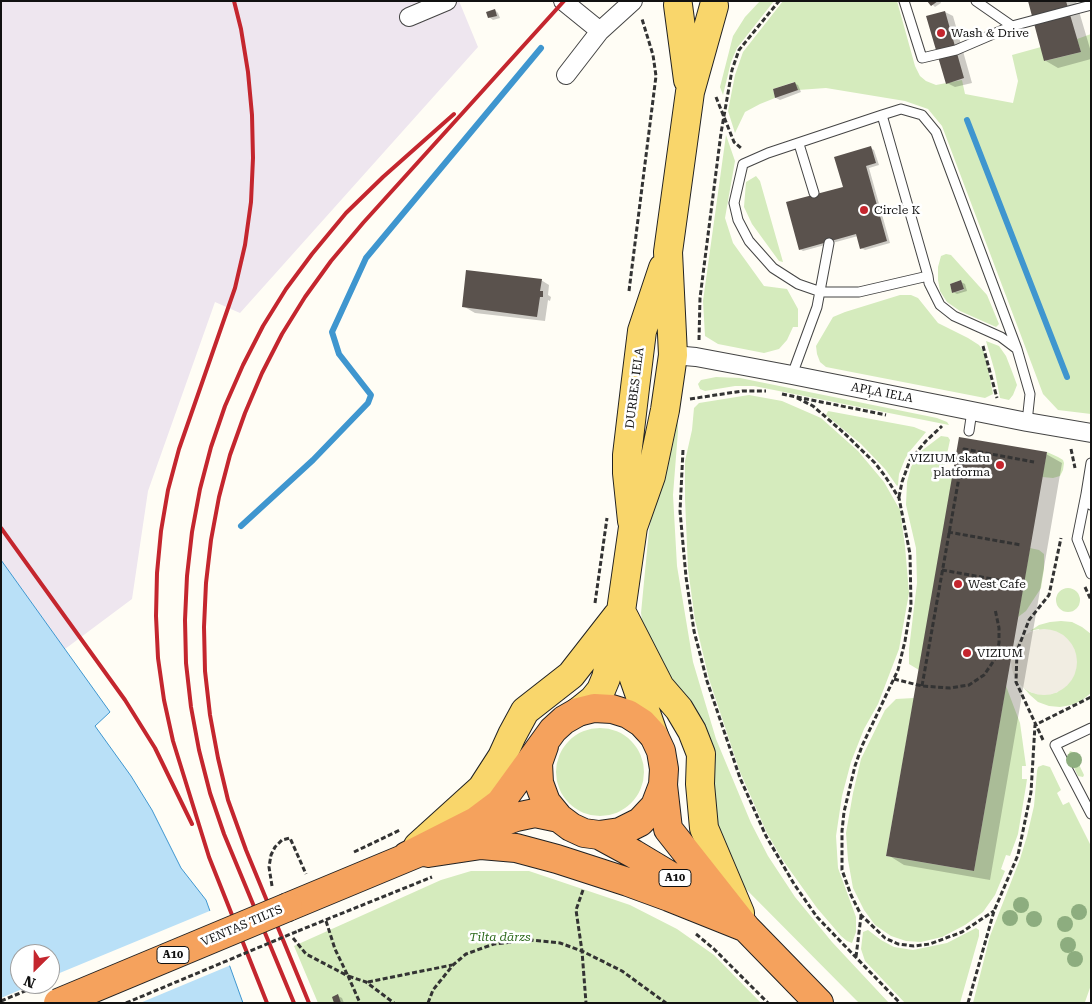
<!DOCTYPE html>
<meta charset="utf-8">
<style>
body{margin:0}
#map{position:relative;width:1092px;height:1004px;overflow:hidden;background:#fffdf5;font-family:"Roboto Serif",serif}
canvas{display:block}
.frame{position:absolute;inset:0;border:2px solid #111;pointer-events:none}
.north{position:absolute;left:10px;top:944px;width:50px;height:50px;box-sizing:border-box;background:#fff;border:1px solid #a0a0a0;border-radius:50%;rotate:203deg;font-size:14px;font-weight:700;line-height:20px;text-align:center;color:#111}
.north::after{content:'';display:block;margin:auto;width:18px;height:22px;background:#c4262e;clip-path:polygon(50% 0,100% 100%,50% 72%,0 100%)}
</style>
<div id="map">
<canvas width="1092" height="1004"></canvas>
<div class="frame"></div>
<div class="north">N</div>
</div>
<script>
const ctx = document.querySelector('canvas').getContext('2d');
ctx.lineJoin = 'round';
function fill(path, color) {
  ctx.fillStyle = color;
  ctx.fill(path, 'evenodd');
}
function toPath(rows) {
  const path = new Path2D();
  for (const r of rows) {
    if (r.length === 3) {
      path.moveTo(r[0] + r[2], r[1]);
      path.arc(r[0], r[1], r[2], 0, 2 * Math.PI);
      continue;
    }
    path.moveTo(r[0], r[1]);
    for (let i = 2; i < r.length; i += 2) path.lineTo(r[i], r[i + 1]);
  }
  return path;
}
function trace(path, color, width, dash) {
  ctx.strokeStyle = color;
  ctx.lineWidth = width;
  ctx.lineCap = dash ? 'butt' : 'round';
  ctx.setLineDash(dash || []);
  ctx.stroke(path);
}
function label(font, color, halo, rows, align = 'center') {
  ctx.font = font + ' "Roboto Serif",serif';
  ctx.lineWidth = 5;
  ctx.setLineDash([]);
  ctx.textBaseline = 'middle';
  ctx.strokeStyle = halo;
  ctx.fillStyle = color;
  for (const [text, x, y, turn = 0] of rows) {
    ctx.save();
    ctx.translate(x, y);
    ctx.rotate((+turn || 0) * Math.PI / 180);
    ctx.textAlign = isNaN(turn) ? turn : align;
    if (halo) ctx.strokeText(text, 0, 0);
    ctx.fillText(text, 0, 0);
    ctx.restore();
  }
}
const industrial = toPath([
 [1,1,459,1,478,47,240,313,215,302,148,491,132,599,65,649,1,560]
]);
const green = toPath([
 [760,1,774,1,737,48,731,62,723,95,720,87,733,36,745,17],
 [783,1,897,1,915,66,920,76,926,81,936,85,962,80,965,94,1013,103,1018,81,1012,55,1041,47,1045,61,1081,52,1077,39,1091,34,1091,414,1058,410,1043,394,942,126,928,109,905,101,826,88,798,90,794,82,773,89,775,98,760,104,745,112,735,133,728,111,735,75,743,52],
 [726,135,735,161,725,218,733,243,764,286,787,289,798,309,798,327,793,327,787,340,779,349,764,353,718,344,705,336,703,301],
 [756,176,760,181,783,262,779,261,752,224,744,207,746,182],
 [946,254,951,255,987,295,999,324,996,327,960,311,947,302,940,291,938,280,938,267,941,256],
 [961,280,964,290,952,293,950,284],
 [900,295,911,295,918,298,938,323,968,338,979,345,984,352,988,368,993,394,985,398,826,367,820,362,817,354,816,346,833,317,845,312],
 [986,341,999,346,1006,356,1013,374,1017,385,1013,395,1009,400,1000,398,995,372],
 [716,377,740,378,937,418,947,422,949,425,754,386,735,386,705,391,700,389,698,384,701,380],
 [749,395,782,401,821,418,858,451,884,482,900,510,905,546,909,593,899,649,878,704,864,729,851,762,842,796,836,836,838,868,856,917,856,932,852,943,847,941,841,936,817,908,782,859,767,833,740,772,709,679,695,620,688,569,685,499,685,461,692,430,694,408,699,403],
 [828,411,914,427,926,432,910,451,905,459,899,474,898,485,897,486,885,469,861,444,826,415],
 [671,418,678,420,678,431,673,495,677,566,693,662,716,739,751,823,768,856,795,897,832,942,889,1003,859,1003,733,876,709,816,644,635,641,613,649,530],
 [941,436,948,437,950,440,943,473,953,475,919,670,909,664,909,649,917,583,916,548,906,505,907,482,911,467,920,452],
 [1047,452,1058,457,1063,460,1064,463,1063,470,1060,476,1053,478,1042,477],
 [1030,548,1039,550,1044,554,1044,569,1041,588,1026,611,1018,617],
 [1068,600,12],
 [1061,621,1072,622,1082,627,1091,634,1091,693,1081,701,1071,705,1060,707,1049,706,1038,702,1030,695,1023,687,1030,692,1039,694,1049,694,1058,692,1039,629,1030,631,1039,625,1050,622],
 [1006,686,1020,723,1026,766,1022,766,1022,779,1027,779,1026,786,1018,834,1010,856,1006,855,1001,869,1005,871,995,895,983,912,965,925,942,937,921,942,906,941,891,936,875,925,864,910,853,888,848,860,846,833,853,793,861,759,885,710,896,699,914,698,886,856,974,871],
 [600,772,44],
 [1070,751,1073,752,1084,775,1083,777,1078,776,1068,755],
 [1043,765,1050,767,1061,790,1057,793,1063,805,1069,802,1091,846,1091,985,1085,1002,973,1003,990,936,1020,859,1027,836,1034,806,1037,771,1038,767],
 [471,871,529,871,630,905,677,929,714,955,761,1003,318,1003,294,946,441,880],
 [976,928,979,930,979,936,960,1003,905,1003,865,961,861,949,863,932,868,930,881,940,894,947,913,950,947,943]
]);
const plaza = toPath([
 [1044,662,33]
]);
const water = toPath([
 [1,560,110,712,95,726,131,776,152,810,181,868,206,900,243,1003,1,1003,1,560],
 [20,954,50,954,50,984,20,984,20,954]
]);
const pier = toPath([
 [212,910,231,965,140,1003,1,1003,1,998,34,984,50,984,50,977]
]);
const shadow = toPath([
 [929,1,940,1,941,3,935,7],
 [1029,1,1076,1,1091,52,1091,59,1058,68,1046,61],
 [495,10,498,13,500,18,493,20,489,17],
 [945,12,953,16,972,83,955,87,947,83],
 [794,83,798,85,801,92,780,100,776,98,774,90],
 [871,148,874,150,879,165,869,168,890,243,865,250,861,248,858,236,803,251,800,249],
 [541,280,549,285,548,295,551,297,550,301,548,300,545,321,475,313,463,306],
 [961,282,965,284,967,291,957,294,953,292],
 [1046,454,1062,463,990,880,904,865,888,855],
 [338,996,342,998,344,1003,335,1003]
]);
const stream = toPath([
 [967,120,1067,377],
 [241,526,313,460,368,403,371,395,339,354,332,332,366,258,541,48]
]);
const building = toPath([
 [927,1,938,1,931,6],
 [1028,1,1066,1,1081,52,1044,61],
 [495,9,497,16,488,18,486,12],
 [945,11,964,78,946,84,926,16],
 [795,82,798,90,775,98,773,89],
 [871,146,876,163,866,166,887,241,860,249,856,234,799,250,786,202,843,187,834,157],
 [466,270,542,279,540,291,543,291,543,297,540,297,537,317,462,307],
 [961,280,964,289,952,293,950,284],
 [959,437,1047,452,974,871,886,856],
 [338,994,341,1003,334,1003,332,997]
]);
const path = toPath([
 [716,97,734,142,742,149],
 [629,291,656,76,653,55,642,19],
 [699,340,700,298,721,133,732,70,739,50,779,1],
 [983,346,997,398],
 [782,394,886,415],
 [797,398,813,406,844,433,875,463,885,476,899,498,910,554,911,605,905,641,898,670,862,746,855,766,844,812,842,831,842,870,851,895,861,915,885,938,898,944,914,946,930,944,962,932,994,911],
 [690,399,742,391,766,391],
 [1071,449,1075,468],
 [683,450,680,511,686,577,694,631,707,681,740,778,766,836,794,884,817,917,900,1003],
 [899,497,902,482,910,460,926,441,942,426],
 [948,532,1021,545],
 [942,570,1015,583],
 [1085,587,1091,600],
 [595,603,607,518],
 [894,679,922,686,950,688,969,685,984,675,995,659,999,643,999,628,995,609],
 [922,686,964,449,1034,462],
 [1043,740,1016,682,1017,651,1029,620,1049,595,1061,538],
 [354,852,400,830],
 [272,886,269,867,271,855,275,847,282,840,290,838,306,874],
 [583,890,576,910,582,951,586,1003],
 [326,921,335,949,348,976,366,982,394,1003],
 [298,931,432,877],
 [696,934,714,949,768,1003],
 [293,938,306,954,348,976,360,1003],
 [856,957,861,916],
 [368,982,452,965],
 [1,1001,42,984],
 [428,1003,433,990,453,965,466,954,494,944,530,940,560,943,582,951,622,971,666,1003],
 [968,1003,994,911,1018,855,1031,792,1035,725,1091,697]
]);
const lane = toPath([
 [904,1,922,58,956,50,1012,26],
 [976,1,1012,26,1091,5],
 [882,115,928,276,859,292,821,292,798,284,773,268,749,241,738,220,734,203,743,164,768,153,882,115],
 [882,115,901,109,922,115,936,132,1017,349,1030,394,1027,422],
 [799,144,814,193],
 [928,276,929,283,940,305,954,316,1001,337,1017,349],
 [792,375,817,307,829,243],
 [969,431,972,411],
 [1091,463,1086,494,1091,505],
 [1086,494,1077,539,1091,574],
 [1091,728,1055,745,1091,814]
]);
const street = toPath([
 [563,1,600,31,633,1],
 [409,17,447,1],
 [566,75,600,31],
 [673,355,696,357,792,375,1027,422,1091,433]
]);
const primary = toPath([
 [678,5,688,80],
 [632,521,627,473,627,455,635,388,642,331,663,268],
 [621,611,660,687,679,709,692,731,701,754,700,784,704,828,740,913],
 [625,639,630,667,654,736],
 [578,712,593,700,601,690,606,678,621,611,633,527,651,476,665,410,673,355,668,252,690,92,714,6],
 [418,846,482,788,502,757,512,735,525,711,571,675,617,616]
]);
const highway = toPath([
 [544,746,538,763,539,783,546,802,559,818,571,827,584,833,599,835,620,832,640,822,655,806,663,785],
 [475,832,516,817,535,813,559,818],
 [599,835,634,854,684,884,706,900],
 [428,853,481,845,516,848,557,859,628,882,669,897,744,927],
 [407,856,476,821,500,803,553,730,564,720,578,712,594,708,612,709,628,714,642,723,654,736,661,751,664,769,663,785,668,829,746,928,819,1003],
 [288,907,425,850]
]);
const rail = toPath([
 [234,1,241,29,248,72,252,115,253,158,251,202,245,245,235,288,179,449,168,490,161,531,157,573,156,616,158,658,164,700,173,741,209,857,267,1003],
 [1,528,125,700,155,748,192,824],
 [294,1003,224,834,210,793,199,750,191,707,186,663,185,620,187,576,192,532,200,489,211,447,225,406,243,365,263,326,286,289,312,254,346,213,383,177,454,114],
 [309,1003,246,850,228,800,218,758,210,715,205,671,204,627,206,583,211,540,219,497,230,455,245,413,262,373,282,334,305,297,331,261,363,223,564,1]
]);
const pathBridge = toPath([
 [126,1003,298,931]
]);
const highwayBridge = toPath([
 [58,1003,288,907]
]);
const trees = [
 [1074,760],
 [1021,905],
 [1079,912],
 [1010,918],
 [1034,919],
 [1065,924],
 [1068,945],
 [1075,959]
];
const markers = [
 [941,33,5,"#c4262e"],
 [864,210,5,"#c4262e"],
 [1000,465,5,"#c4262e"],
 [958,584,5,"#c4262e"],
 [967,653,5,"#c4262e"]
];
const shields = [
 [675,878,32],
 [173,955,32]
];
const shieldNames = [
 ["A10",675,878],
 ["A10",173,955]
];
const poiNames = [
 ["Wash & Drive",951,33],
 ["Circle K",874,210],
 ["VIZIUM skatu",990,458,"right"],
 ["platforma",990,472,"right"],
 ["West Cafe",968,584],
 ["VIZIUM",977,653]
];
const streetNames = [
 ["DURBES IELA",635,388,-83],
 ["APĻA IELA",882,393,11],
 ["VENTAS TILTS",242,926,-23]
];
const parkNames = [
 ["Tilta dārzs",500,937]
];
fill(industrial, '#eee6ef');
fill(green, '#d5ebbd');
fill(plaza, '#f1ede2');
fill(water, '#b9e0f7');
trace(water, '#3f96cf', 1);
fill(pier, '#fffdf5');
fill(shadow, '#0003');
trace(stream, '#3f96cf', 6);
fill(building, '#5a524d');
trace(lane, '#444', 11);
trace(street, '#444', 20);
trace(primary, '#222', 30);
trace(highway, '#222', 30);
trace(path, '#333', 3, [5, 2.5]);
trace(lane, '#fff', 9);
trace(street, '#fff', 18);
trace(primary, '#f9d66b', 28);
trace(highway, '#f5a25d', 28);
trace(rail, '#c4262e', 4);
trace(highwayBridge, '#222', 30, []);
trace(pathBridge, '#333', 3, [5, 2.5]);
trace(highwayBridge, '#f5a25d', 28);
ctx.fillStyle = '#8dad7f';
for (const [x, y] of trees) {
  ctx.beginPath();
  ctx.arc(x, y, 8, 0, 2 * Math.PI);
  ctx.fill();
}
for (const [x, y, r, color] of markers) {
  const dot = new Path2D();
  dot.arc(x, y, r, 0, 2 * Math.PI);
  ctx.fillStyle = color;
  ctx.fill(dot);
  trace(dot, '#fff', 2);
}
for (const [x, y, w] of shields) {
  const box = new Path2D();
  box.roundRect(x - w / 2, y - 8.5, w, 17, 4);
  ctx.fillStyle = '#fff';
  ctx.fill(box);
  trace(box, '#111', 1);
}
label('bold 11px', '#111', null, shieldNames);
label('12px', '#111', '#fff', poiNames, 'left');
label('12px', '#111', '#fff', streetNames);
label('italic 12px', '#2f6b1f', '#fff', parkNames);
</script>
